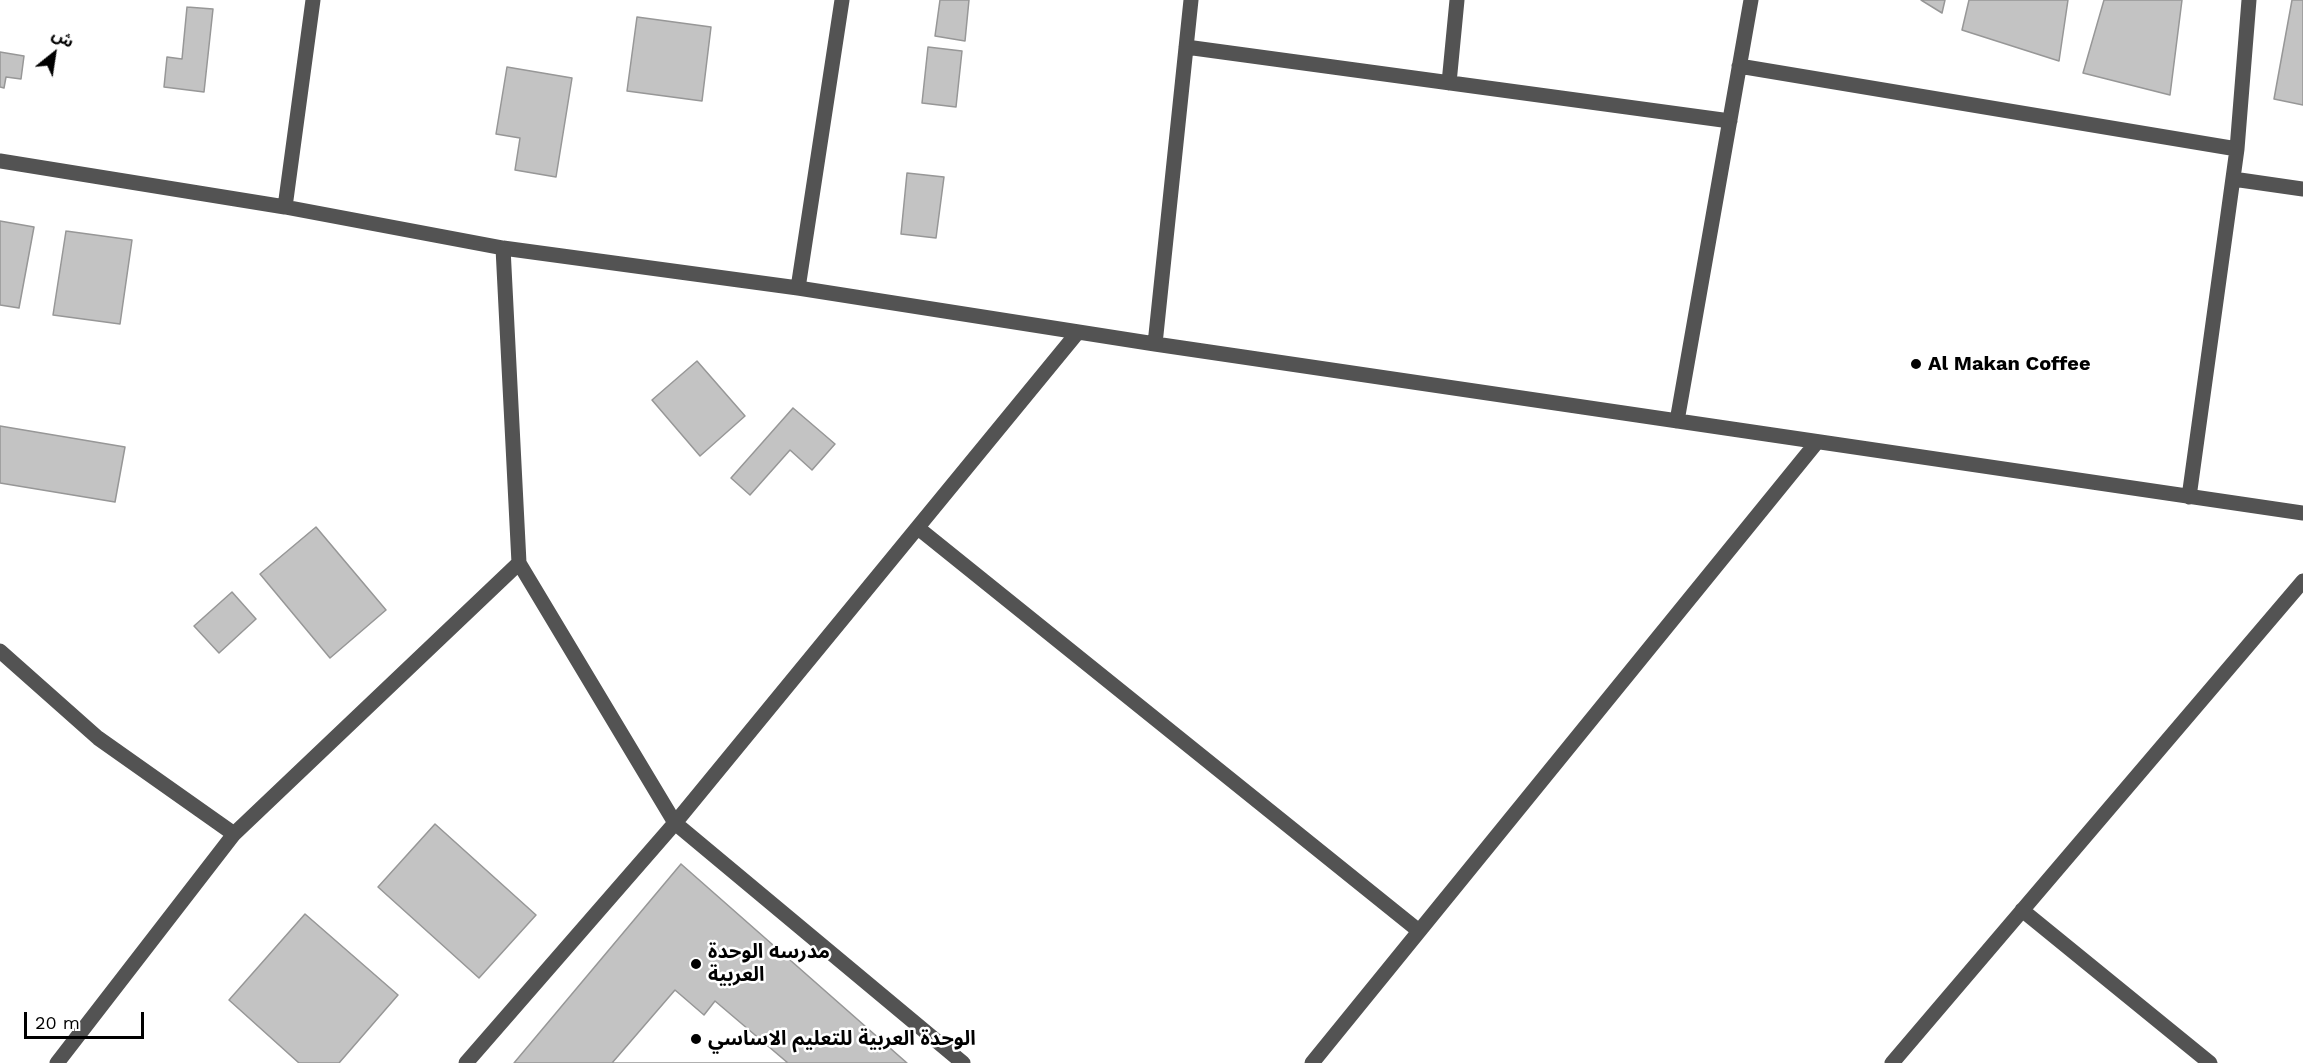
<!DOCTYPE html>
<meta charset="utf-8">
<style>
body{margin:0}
#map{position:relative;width:2303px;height:1063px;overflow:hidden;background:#fff;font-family:"Work Sans","Noto Sans Arabic",sans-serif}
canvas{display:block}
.north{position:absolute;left:24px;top:24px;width:60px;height:60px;-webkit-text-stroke:4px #fff;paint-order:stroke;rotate:30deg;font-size:16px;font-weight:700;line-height:24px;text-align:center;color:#000}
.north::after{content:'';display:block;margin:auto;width:21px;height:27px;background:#000;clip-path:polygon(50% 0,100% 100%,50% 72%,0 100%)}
.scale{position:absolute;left:24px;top:1012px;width:120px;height:27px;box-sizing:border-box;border:3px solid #000;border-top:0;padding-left:8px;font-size:18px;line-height:21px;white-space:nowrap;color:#000;-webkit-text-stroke:4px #fff;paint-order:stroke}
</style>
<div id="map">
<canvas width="2303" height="1063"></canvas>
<div class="north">ش</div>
<div class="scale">20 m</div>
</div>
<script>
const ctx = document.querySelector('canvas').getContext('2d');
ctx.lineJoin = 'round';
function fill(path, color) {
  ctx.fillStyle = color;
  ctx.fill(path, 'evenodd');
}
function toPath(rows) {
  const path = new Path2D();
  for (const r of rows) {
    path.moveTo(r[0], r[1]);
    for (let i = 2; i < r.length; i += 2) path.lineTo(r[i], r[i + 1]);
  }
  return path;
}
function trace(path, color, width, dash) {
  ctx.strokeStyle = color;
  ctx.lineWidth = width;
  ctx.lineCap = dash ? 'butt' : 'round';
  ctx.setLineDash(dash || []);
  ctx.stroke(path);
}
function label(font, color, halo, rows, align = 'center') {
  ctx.font = font + ' "Work Sans","Noto Sans Arabic",sans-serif';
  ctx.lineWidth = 5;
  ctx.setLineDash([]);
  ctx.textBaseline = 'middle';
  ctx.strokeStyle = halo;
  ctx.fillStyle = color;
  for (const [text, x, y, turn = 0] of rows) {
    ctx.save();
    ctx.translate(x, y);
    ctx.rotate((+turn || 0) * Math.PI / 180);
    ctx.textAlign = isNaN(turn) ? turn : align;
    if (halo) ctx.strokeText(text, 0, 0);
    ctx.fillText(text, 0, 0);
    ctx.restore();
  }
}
const building = toPath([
 [940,0,969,0,965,41,935,36,940,0],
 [1921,0,1945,0,1942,13,1921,0],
 [1969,0,2068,0,2059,61,1962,30,1969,0],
 [2104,0,2182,0,2170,95,2083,73,2104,0],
 [2292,0,2303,0,2303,105,2274,99,2292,0],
 [187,7,213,9,204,92,164,87,167,57,182,59,187,7],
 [637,17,711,27,702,101,627,91,637,17],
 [928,47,962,51,956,107,922,103,928,47],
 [0,52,24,56,21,79,6,77,4,88,0,87,0,52],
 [507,67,572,78,556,177,515,170,520,138,496,134,507,67],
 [907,173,944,177,936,238,901,234,907,173],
 [0,221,34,227,19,308,0,305,0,221],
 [66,231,132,240,120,324,53,315,66,231],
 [697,361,745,416,700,456,652,400,697,361],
 [793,408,835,444,812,470,790,450,750,495,731,478,793,408],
 [0,426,125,447,115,502,0,483,0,426],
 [316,527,386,610,330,658,260,574,316,527],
 [232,592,256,619,219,653,194,626,232,592],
 [435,824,536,915,479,978,378,887,435,824],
 [681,864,907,1063,514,1063,681,864],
 [305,914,398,995,339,1063,299,1063,229,1000,305,914],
 [675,990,704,1015,715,1001,788,1063,612,1063,675,990]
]);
const minor = toPath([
 [1186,47,1730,121],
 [1739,66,2237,149],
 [1449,83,1457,0],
 [0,161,285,207,503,248,798,288,1155,344,2303,513],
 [2233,179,2303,189],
 [285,207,313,0],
 [503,248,519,563,675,823,1078,332],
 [798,288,842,0],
 [1155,344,1191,0],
 [1677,421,1751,0],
 [2189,497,2237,149,2249,0],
 [918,528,1419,931],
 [0,651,98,738,234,834],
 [2022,910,2210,1063],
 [57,1063,234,834,519,563],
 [466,1063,675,823,963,1063],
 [1312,1063,1817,442],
 [1892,1063,2303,581]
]);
const markers = [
 [1916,364,6,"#000"],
 [696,964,6,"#000"],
 [696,1039,6,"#000"]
];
const poiNames = [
 ["Al Makan Coffee",1928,364],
 ["مدرسه الوحدة",708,952],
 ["العربية",708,975],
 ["الوحدة العربية للتعليم الاساسي",708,1039]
];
fill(building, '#c3c3c3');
trace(building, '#979797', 1.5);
trace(minor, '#535353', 15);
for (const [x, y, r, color] of markers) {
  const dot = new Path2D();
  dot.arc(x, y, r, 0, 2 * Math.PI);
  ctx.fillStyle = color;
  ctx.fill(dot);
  trace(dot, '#fff', 2);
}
label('bold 20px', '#000', '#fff', poiNames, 'left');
</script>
